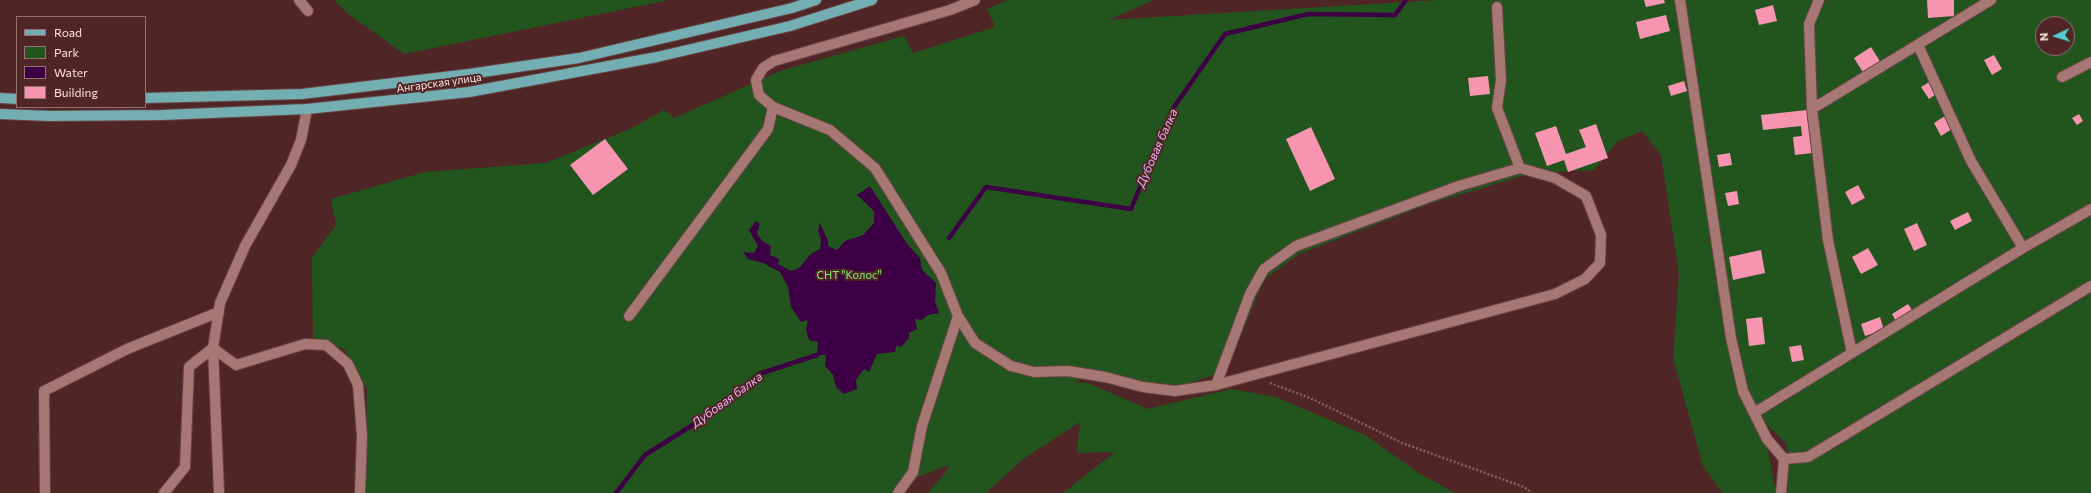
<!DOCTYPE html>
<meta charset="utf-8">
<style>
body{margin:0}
#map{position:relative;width:2091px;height:493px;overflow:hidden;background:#4f2625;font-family:Commissioner,sans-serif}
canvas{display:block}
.legend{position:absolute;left:16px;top:16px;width:130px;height:92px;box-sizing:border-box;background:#4f2625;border:1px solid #95716f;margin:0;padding:5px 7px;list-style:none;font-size:12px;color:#fde1df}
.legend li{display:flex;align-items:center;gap:8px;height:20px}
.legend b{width:20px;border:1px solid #95716f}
.north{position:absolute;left:2035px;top:16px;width:40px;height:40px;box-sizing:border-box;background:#4f2625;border:1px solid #95716f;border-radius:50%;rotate:266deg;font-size:11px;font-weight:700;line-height:16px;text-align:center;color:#fde1df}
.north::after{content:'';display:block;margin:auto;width:14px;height:18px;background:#52ccd5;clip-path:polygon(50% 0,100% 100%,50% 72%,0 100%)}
</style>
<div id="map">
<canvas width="2091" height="493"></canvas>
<ul class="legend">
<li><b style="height:5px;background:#73aeb2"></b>Road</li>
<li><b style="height:11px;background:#22551e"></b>Park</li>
<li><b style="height:11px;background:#3d0045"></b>Water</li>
<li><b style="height:11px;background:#f794b0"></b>Building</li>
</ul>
<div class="north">N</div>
</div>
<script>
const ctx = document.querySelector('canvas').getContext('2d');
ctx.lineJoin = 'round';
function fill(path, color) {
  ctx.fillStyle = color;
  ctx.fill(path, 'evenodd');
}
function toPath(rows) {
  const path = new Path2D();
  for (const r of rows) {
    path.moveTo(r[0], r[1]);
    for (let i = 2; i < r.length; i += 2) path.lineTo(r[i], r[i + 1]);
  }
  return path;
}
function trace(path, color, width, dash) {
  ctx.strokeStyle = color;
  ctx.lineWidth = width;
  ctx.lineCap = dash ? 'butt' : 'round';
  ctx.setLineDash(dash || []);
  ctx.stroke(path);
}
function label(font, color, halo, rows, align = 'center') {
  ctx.font = font + ' Commissioner,sans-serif';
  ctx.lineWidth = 4;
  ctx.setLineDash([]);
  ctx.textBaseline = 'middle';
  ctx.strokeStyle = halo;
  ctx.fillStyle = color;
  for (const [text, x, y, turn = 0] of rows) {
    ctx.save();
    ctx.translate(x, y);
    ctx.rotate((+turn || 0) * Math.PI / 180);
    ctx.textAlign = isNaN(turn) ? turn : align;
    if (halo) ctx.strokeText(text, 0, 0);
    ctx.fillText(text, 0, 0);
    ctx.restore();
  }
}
const green = toPath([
 [334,0,669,0,404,54,347,13],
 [1008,0,1154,0,1108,20,1438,0,2091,0,2091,493,1785,493,1790,463,1786,443,1762,420,1776,493,1723,493,1703,466,1673,358,1679,274,1661,155,1642,131,1617,142,1594,170,1532,173,1429,204,1299,254,1264,280,1225,373,1203,378,1181,387,1146,382,1136,379,1098,372,1073,382,1088,383,1148,409,1231,389,1276,397,1365,435,1419,473,1455,493,1063,493,1115,452,1077,453,1080,422,1023,459,986,493,928,493,946,472,949,465,902,483,895,493,365,493,367,389,357,369,344,349,313,338,312,258,336,225,331,199,425,172,545,163,630,129,664,110,674,118,783,70,904,36,913,53,995,27,987,9],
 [2043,24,2067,24,2067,48,2043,48]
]);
const water = toPath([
 [870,186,907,244,920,258,922,270,936,283,935,301,939,313,928,315,922,320,915,319,917,329,909,333,909,338,901,347,896,346,895,352,877,354,869,372,864,369,856,380,857,389,844,394,836,387,833,375,825,366,826,355,817,355,818,342,809,340,806,330,808,320,801,322,791,307,788,287,780,272,763,263,748,259,743,252,754,253,758,246,749,230,756,221,760,224,757,233,762,241,771,246,770,255,779,259,778,264,791,271,799,268,811,254,820,249,821,240,818,231,820,223,828,241,828,246,837,250,845,241,863,235,874,223,874,211,857,195]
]);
const stream = toPath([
 [949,238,986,187,1131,209,1172,110,1225,34,1308,14,1395,15,1406,0],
 [616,493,645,455,710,414,759,374,817,355,821,352]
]);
const building = toPath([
 [1644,0,1664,0,1665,3,1646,7],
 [1927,0,1954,0,1954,16,1928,18],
 [1773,5,1777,21,1759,25,1755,10],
 [1666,15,1670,31,1640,39,1636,22],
 [1871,47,1881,63,1864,74,1854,58],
 [1994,55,2002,69,1992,75,1984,60],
 [1488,76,1490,94,1470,96,1468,78],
 [1684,81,1687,91,1671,96,1668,86],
 [1931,81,1939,92,1929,99,1921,87],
 [1807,110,1812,153,1795,155,1793,137,1802,136,1801,126,1763,130,1761,115],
 [2079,114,2083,121,2077,125,2072,118],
 [1945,116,1952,129,1941,136,1934,123],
 [1596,124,1608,158,1568,172,1564,160,1547,166,1535,133,1556,126,1566,154,1586,147,1579,130],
 [1311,127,1335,179,1310,191,1286,139],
 [605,139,628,169,593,195,570,165],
 [1730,153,1732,165,1719,167,1717,155],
 [1858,185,1865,198,1852,205,1845,192],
 [1737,191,1739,204,1728,206,1725,193],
 [1968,212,1972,221,1955,230,1950,221],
 [1917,223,1927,245,1914,251,1904,229],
 [1868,248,1878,265,1861,274,1852,257],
 [1761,250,1765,273,1733,280,1729,257],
 [1908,304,1914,313,1897,323,1892,314],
 [1762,317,1765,344,1749,346,1746,319],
 [1880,317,1884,330,1865,336,1861,324],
 [1801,345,1804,360,1792,362,1789,347]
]);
const path = toPath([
 [1270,383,1310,398,1402,443,1524,487,1532,493]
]);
const minor = toPath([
 [299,0,308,11],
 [975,0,950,10,774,61,763,68,756,80,759,95,773,107,830,130,875,168,941,273,958,316,975,343,1011,366,1034,372,1068,371,1105,377,1143,387,1175,391,1216,385,1555,294,1585,279,1600,263,1601,235,1586,196,1555,178,1520,168,1459,186,1296,246,1264,269,1250,294,1216,385],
 [1680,0,1731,338,1743,391,1754,413],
 [1497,7,1501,80,1497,108,1520,168],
 [1918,45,1971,161,2023,248],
 [2062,77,2091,62],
 [1812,109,1809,24,1819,0],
 [629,316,768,129,773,107],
 [1852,353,1828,240,1812,109,1991,0],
 [1784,459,1767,439,1754,413,2023,248,2091,209],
 [45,493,44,391,127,349,219,312],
 [164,493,185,467,189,367,213,348,236,365,305,344,326,345,348,364,358,385,362,436,360,493],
 [219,493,213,348,220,303,245,246,291,165,301,140,307,109],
 [898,493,913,472,922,426,958,316],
 [1781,493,1784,459,1808,457,2091,286]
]);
const major = toPath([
 [0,98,17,99],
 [145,98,302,94,469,74,579,58,792,8,816,0],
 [0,114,50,116,162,115,307,109,469,92,657,57,790,26,872,0]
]);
const streetNames = [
 ["Ангарская улица",439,83,-8]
];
const parkNames = [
 ["СНТ \"Колос\"",849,275]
];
const waterNames = [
 ["Дубовая балка",1157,148,-66],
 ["Дубовая балка",727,400,-36]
];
fill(green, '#22551e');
fill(water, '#3d0045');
trace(stream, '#3d0045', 4.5);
fill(building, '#f794b0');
trace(minor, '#684444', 12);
trace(major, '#684444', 12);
trace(path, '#85605e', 2.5, [2, 2]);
trace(minor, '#a77774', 10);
trace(major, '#73aeb2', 10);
label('11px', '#fde1df', '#4f2625', streetNames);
label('11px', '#7fea76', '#4f2625', parkNames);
label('italic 12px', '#eeb3f6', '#4f2625', waterNames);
</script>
